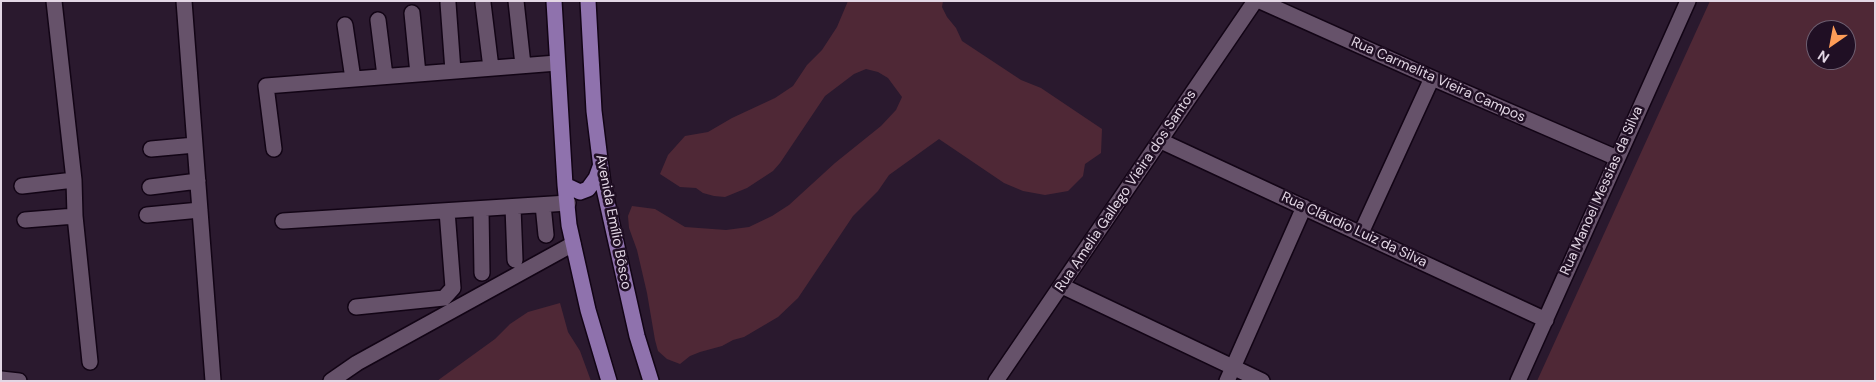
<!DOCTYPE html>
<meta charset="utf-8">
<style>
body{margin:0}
#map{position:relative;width:1876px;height:382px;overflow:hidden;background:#2a192e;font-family:"DM Sans",sans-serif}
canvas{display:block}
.frame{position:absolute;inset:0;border:2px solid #e3d7e5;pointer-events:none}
.north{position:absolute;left:1806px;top:20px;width:50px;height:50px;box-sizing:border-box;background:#200f24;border:1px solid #6e5f71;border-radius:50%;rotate:213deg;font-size:14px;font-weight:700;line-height:20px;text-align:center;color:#e3d7e5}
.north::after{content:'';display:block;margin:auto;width:18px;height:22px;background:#fe9c57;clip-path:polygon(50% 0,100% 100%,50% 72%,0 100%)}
</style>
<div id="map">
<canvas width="1876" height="382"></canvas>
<div class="frame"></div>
<div class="north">N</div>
</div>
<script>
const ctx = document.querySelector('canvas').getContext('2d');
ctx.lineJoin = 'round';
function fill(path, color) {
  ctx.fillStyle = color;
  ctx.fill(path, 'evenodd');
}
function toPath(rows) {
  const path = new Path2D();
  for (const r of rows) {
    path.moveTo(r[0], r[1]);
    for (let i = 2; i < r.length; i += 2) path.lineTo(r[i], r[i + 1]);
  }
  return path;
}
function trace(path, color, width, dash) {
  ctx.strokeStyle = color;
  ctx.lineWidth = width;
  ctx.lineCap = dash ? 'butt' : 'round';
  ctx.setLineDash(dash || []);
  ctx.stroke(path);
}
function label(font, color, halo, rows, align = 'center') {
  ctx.font = font + ' "DM Sans",sans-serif';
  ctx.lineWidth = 5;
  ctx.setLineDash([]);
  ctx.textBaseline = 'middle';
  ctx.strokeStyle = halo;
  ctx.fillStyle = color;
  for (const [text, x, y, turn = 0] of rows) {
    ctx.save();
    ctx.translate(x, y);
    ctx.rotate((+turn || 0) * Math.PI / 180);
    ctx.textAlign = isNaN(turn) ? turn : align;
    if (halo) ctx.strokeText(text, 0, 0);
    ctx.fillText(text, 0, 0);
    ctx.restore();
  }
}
const green = toPath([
 [848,1,943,1,942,7,947,17,956,28,962,41,1021,80,1041,88,1102,129,1101,153,1085,164,1083,176,1068,191,1045,195,1023,191,1004,183,939,139,889,175,878,191,853,216,798,298,778,317,744,337,733,340,722,346,700,352,690,356,680,364,667,359,658,351,655,340,647,293,637,250,629,228,628,216,632,206,655,209,685,227,726,230,749,227,772,216,789,205,835,163,881,126,896,110,902,97,888,78,878,72,866,69,854,74,825,96,780,163,773,171,747,188,725,197,714,196,703,193,696,188,680,187,660,174,668,155,685,136,708,132,732,118,775,98,793,86,807,65,822,50,837,27],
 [1710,1,1875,1,1875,381,1537,381],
 [1816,30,1846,30,1846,60,1816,60],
 [560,303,568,332,580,351,591,381,437,381,495,339,510,324,528,312]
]);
const minor = toPath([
 [54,1,74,180,75,216,90,362],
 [184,1,213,381],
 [516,1,523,65],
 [1260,1,1432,78,1617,158],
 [448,3,453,71],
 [483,3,491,68],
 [412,13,418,74],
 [378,20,385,76],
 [345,25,353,79],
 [1161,141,1546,320],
 [151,149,195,145],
 [274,149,266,86,557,63],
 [22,186,74,180],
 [150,187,198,181],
 [543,205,546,235],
 [513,207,515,260],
 [481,209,482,273],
 [147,215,200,210],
 [25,220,75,216],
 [283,221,568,203],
 [1361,233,1432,78],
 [1062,286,1262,381],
 [356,307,444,298,453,288,447,211],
 [1,379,19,381],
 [331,381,357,363,573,244],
 [996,381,1255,1],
 [1227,381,1304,207],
 [1518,381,1688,1]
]);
const major = toPath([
 [554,1,565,185,569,225,588,310,609,381],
 [588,1,594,111,603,184,637,336,651,381],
 [565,185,580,192,588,189,596,178,600,167]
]);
const streetNames = [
 ["Rua Carmelita Vieira Campos",1438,80,24],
 ["Rua Amelia Gallego Vieira dos Santos",1126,191,-56],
 ["Rua Manoel Messias da Silva",1602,191,-66],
 ["Avenida Emílio Bôsco",613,222,79],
 ["Rua Cláudio Luiz da Silva",1354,230,25]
];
fill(green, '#4f2836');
trace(minor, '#120415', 18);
trace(major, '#120415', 18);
trace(minor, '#66526a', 15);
trace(major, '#8f72ad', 15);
label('14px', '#e3d7e5', '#200f24', streetNames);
</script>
